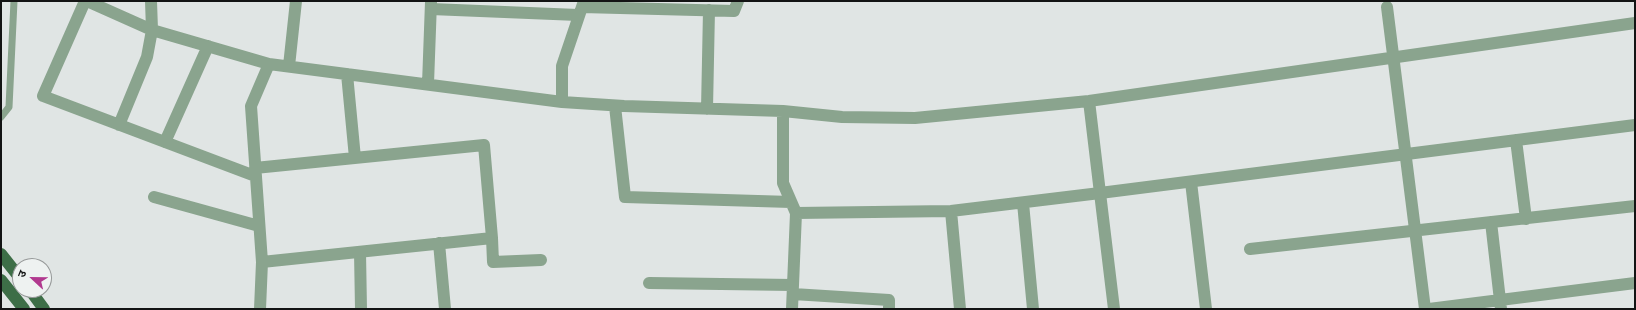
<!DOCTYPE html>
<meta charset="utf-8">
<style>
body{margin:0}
#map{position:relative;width:1636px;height:310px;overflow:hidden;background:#e0e5e4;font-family:"Golos Text","Noto Sans Devanagari",sans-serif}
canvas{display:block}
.frame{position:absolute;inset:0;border:2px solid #131414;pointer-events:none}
.north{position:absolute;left:12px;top:258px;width:40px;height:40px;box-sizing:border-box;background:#eef2f1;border:1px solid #969999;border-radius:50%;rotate:292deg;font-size:11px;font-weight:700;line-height:16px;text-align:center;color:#131414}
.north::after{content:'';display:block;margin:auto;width:14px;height:18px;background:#b1398f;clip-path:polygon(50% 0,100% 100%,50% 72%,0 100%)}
</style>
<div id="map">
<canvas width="1636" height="310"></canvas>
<div class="frame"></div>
<div class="north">उ</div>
</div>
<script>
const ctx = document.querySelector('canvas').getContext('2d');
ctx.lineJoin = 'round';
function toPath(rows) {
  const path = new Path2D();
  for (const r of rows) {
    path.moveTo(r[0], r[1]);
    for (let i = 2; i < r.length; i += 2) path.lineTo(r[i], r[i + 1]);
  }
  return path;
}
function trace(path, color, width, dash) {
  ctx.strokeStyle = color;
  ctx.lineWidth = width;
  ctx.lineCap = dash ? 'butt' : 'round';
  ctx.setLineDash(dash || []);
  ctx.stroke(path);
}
const service = toPath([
 [1,117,9,107,14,1]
]);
const minor = toPath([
 [85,1,43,96,255,176],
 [87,1,152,30,151,1],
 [582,7,734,11,738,1],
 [1387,7,1425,309],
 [431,9,578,15],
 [289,66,296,1],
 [347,74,355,158],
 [428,84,431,2],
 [562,102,624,106,783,111,842,117,915,118,1089,101,1635,23],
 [615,106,625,197,791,202],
 [707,109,709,10],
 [783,111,783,183,796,213,792,309],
 [119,125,147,57,152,30,269,64],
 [1516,140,1526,219],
 [165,142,208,46],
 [255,168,484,145,492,238],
 [1191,182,1206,309],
 [154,197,259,226],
 [1023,203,1033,309],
 [951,211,960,309],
 [796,213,951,211,1100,193,1089,101],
 [1491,222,1501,309],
 [439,243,445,309],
 [1250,249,1635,206],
 [360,252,361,309],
 [262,262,492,238,493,262,541,260],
 [649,283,793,285],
 [793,294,889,300,889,309],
 [260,309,262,262,251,106,269,64,562,102,562,66,584,1],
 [1114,309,1100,193,1635,125],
 [1429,309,1635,283]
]);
const primary = toPath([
 [1,254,20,278],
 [1,280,24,309],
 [30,290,44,309]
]);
trace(service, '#8aa48e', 7);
trace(minor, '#8aa48e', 12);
trace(primary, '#3d6e47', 12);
</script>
